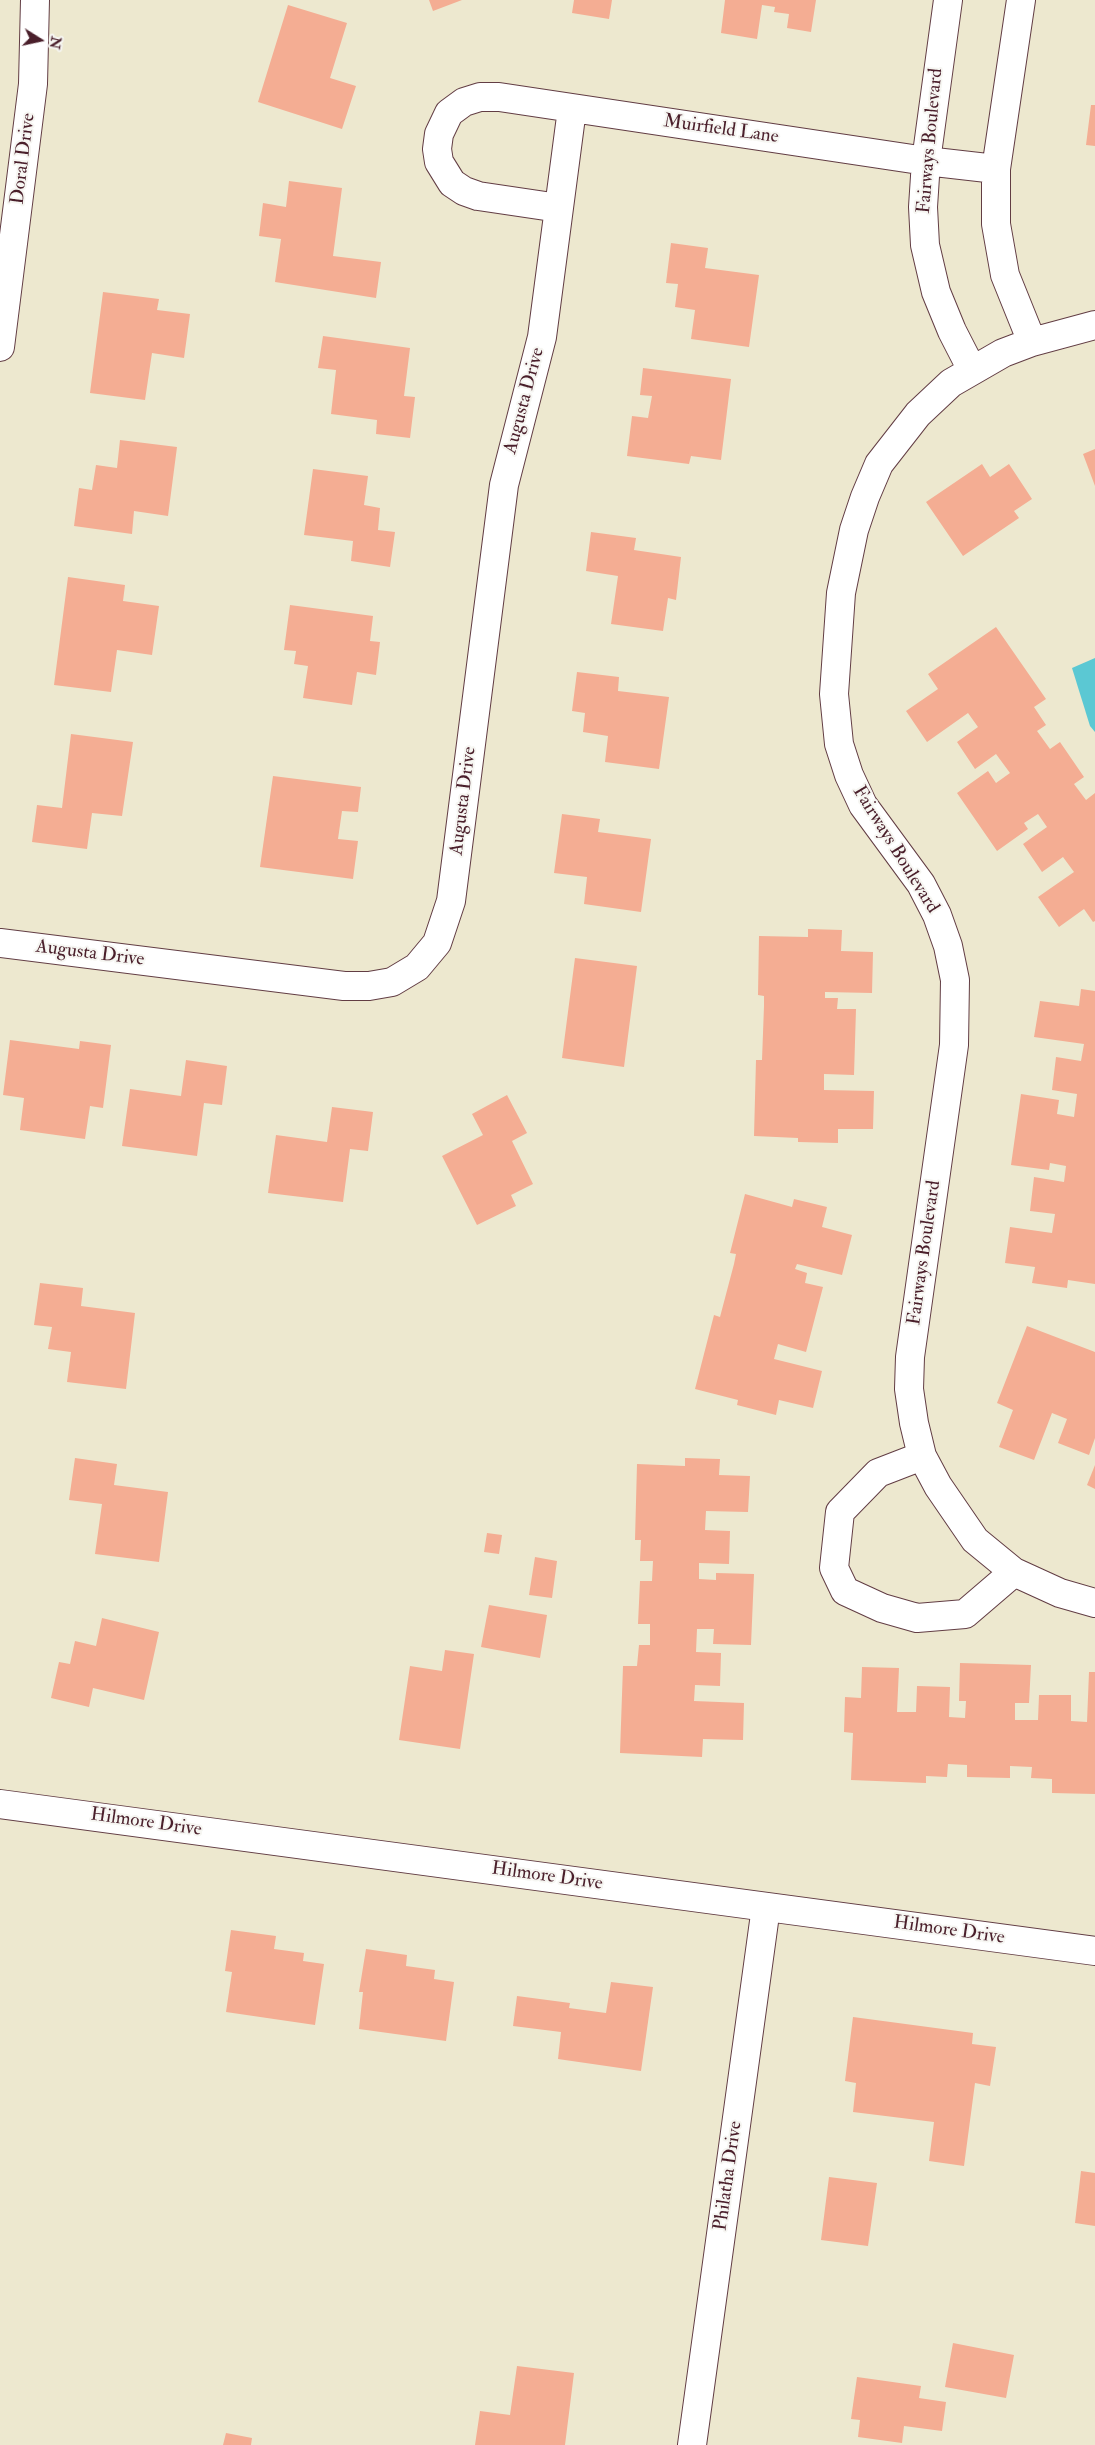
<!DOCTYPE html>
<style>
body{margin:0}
#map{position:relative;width:1095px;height:2445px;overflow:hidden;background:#ede8cf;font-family:"IM FELL Double Pica",serif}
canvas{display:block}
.north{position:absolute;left:15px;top:15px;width:50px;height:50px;-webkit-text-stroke:4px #f6f6f2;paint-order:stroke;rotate:100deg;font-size:14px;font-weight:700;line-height:20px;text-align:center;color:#4a1f2b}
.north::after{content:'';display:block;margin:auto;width:18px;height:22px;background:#4a1f2b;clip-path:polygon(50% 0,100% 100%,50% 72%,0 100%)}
</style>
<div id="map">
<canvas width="1095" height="2445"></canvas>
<div class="north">N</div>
</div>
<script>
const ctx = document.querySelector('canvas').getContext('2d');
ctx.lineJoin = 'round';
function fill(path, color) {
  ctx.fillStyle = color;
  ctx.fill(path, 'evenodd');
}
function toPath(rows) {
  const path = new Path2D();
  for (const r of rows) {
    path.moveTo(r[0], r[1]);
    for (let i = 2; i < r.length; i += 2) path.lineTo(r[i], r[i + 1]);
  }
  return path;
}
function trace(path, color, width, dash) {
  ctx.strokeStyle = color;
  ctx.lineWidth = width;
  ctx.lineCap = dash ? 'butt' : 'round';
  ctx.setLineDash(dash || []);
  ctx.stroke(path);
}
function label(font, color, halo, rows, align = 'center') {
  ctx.font = font + ' "IM FELL Double Pica",serif';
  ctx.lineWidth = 4;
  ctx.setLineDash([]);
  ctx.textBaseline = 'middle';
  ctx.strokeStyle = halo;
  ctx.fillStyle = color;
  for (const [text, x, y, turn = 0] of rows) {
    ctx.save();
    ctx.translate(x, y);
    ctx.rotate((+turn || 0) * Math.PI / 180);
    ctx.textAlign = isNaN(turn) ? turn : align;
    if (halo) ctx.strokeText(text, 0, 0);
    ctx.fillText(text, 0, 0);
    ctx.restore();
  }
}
const water = toPath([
 [1095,658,1095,732,1090,726,1072,668]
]);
const building = toPath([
 [429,0,462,0,433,11],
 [574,0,612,0,609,19,572,13],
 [725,0,816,0,811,32,787,28,789,14,774,12,775,7,762,5,757,39,721,33],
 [288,5,347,23,330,78,356,86,342,129,258,102],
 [1091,105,1095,105,1095,146,1086,145],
 [289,181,342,188,333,256,381,262,376,298,275,282,281,239,259,236,263,203,286,207],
 [671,243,708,248,705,268,759,275,749,347,691,339,695,310,675,307,678,284,666,283],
 [103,292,159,299,157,310,190,314,184,358,152,353,145,400,90,393],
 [323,336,410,348,404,396,415,397,410,438,376,434,377,420,331,414,336,370,318,368],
 [643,368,731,379,721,460,691,456,689,464,627,456,632,416,648,418,652,396,640,395],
 [120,440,177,447,168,516,134,511,132,534,74,526,79,488,92,490,96,465,117,468],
 [1095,449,1095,486,1083,454],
 [982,464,990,477,1009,464,1032,499,1014,511,1019,518,963,556,926,502],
 [313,469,368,476,364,505,380,508,378,530,395,532,390,567,351,561,353,541,304,535],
 [591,532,636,538,634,550,681,557,676,600,668,598,663,631,611,624,618,576,586,571],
 [68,577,125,585,123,601,159,606,152,655,117,650,111,692,54,685],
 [290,605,373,616,370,641,380,642,376,675,357,672,352,705,303,698,308,666,294,664,296,651,284,650],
 [996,627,1046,699,1034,707,1046,725,1037,731,1050,749,1060,742,1084,777,1074,784,1086,800,1095,793,1095,921,1093,922,1084,909,1059,927,1038,897,1074,872,1063,857,1042,872,1023,844,1047,827,1038,814,1024,823,1028,829,997,851,957,793,988,771,996,783,1010,773,996,754,975,769,957,742,978,727,968,713,927,742,906,711,938,689,928,674],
 [577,672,619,677,618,691,669,697,659,769,605,762,608,736,583,732,585,713,572,711],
 [71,734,133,742,122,816,92,813,87,849,32,842,37,805,62,808],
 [273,776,361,787,358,812,342,811,338,839,358,841,353,879,260,867],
 [562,814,600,819,598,832,651,839,641,912,584,904,587,877,554,873],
 [808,929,842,930,841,951,873,952,872,993,825,992,825,998,838,998,837,1009,856,1009,854,1075,824,1074,824,1090,874,1091,873,1129,838,1129,838,1143,798,1142,798,1138,754,1136,756,1060,762,1060,764,1006,764,996,758,995,759,936,808,937],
 [575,958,637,966,624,1067,562,1058],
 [1081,989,1095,991,1095,1284,1068,1280,1067,1288,1032,1283,1035,1267,1005,1263,1010,1227,1052,1233,1055,1214,1030,1211,1034,1177,1064,1182,1066,1166,1050,1163,1049,1170,1011,1165,1021,1094,1059,1100,1057,1114,1074,1117,1077,1094,1052,1090,1056,1057,1081,1061,1084,1044,1034,1037,1040,1001,1079,1006],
 [10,1040,79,1049,80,1041,111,1045,103,1108,90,1106,85,1139,20,1130,24,1098,3,1095],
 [186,1060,227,1066,222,1105,204,1103,197,1156,122,1146,130,1089,181,1096],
 [507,1095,527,1133,512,1141,533,1184,511,1195,516,1206,477,1225,442,1156,483,1135,472,1114],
 [332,1107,373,1112,368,1151,350,1149,343,1202,268,1193,276,1135,327,1142],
 [745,1194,792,1207,794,1199,827,1207,822,1227,852,1235,842,1275,797,1264,795,1269,807,1273,805,1283,823,1287,806,1352,778,1344,774,1359,822,1371,813,1408,779,1400,776,1415,737,1405,738,1400,695,1389,714,1315,720,1317,734,1264,736,1254,730,1253],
 [40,1283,83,1288,81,1306,135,1313,126,1389,67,1382,71,1352,48,1349,52,1327,34,1325],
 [1027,1326,1095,1352,1095,1438,1089,1455,1058,1443,1067,1419,1052,1413,1034,1460,999,1447,1013,1410,997,1403],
 [75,1458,117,1464,114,1485,168,1492,159,1562,95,1554,102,1504,69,1500],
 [685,1458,720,1459,719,1475,750,1476,748,1512,706,1511,705,1530,730,1531,729,1564,699,1563,699,1579,716,1580,716,1573,754,1574,751,1645,713,1644,714,1629,697,1629,696,1652,721,1653,720,1686,695,1685,694,1701,744,1703,743,1740,703,1739,702,1757,620,1753,623,1666,637,1666,639,1645,650,1645,650,1624,638,1624,640,1581,652,1581,653,1561,640,1561,641,1540,635,1540,637,1464,685,1466],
 [1095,1465,1095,1489,1087,1485],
 [487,1533,502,1535,499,1554,484,1552],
 [535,1557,557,1561,552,1598,529,1595],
 [489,1605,547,1615,540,1658,481,1647],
 [102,1618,159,1632,144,1700,93,1688,89,1707,51,1698,59,1662,70,1664,75,1641,96,1646],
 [445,1650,474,1654,460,1749,399,1740,410,1666,442,1671],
 [960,1663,1031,1665,1029,1703,1015,1703,1015,1720,1038,1720,1039,1695,1071,1695,1071,1721,1087,1722,1089,1672,1095,1672,1095,1794,1052,1793,1052,1779,1031,1778,1032,1767,1010,1766,1010,1778,967,1777,967,1765,948,1764,947,1777,926,1776,926,1783,851,1780,853,1733,844,1732,845,1697,861,1698,862,1667,899,1668,897,1712,916,1712,917,1686,950,1687,949,1717,965,1718,966,1701,959,1701],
 [231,1930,276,1936,274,1949,304,1953,303,1961,324,1964,315,2025,226,2012,232,1972,225,1971],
 [366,1949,407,1955,406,1966,435,1970,434,1979,454,1982,446,2041,359,2029,363,1992,359,1992],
 [611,1982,653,1987,641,2071,558,2059,561,2032,513,2026,517,1996,570,2003,569,2008,606,2013],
 [853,2017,973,2033,972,2044,996,2047,990,2086,975,2083,964,2166,929,2161,934,2122,853,2112,856,2083,845,2081],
 [1081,2171,1095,2173,1095,2226,1075,2223],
 [829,2177,877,2183,868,2246,821,2240],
 [953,2343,1014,2355,1006,2398,945,2387],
 [517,2366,574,2373,565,2445,475,2445,480,2411,510,2415],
 [857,2377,921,2386,919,2398,946,2402,942,2431,904,2426,902,2443,858,2437,860,2420,851,2419],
 [226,2433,252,2438,251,2445,223,2445]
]);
const minor = toPath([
 [948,0,926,161,923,207,925,245,936,292,952,331,972,370],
 [1021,0,996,169,996,224,1005,275,1032,342],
 [559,208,478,196,464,191,452,183,439,162,437,149,439,134,449,113,464,102,480,97,499,97,926,161,996,169],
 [1095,325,1032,342,1003,353,951,383,918,414,879,464,865,497,854,530,841,593,834,694,839,744,849,775,863,805,921,884,937,915,948,946,955,980,954,1045,910,1357,909,1389,914,1423,922,1456,938,1486,975,1540,1014,1572,1060,1593,1095,1603],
 [0,347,33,84,35,0],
 [0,943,344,986,369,986,392,982,417,967,437,943,451,901,504,485,542,337,572,109],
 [922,1456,878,1473,840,1512,834,1568,845,1591,882,1608,917,1618,965,1614,1014,1572],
 [0,1804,1095,1951],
 [692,2445,766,1907]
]);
const streetNames = [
 ["Muirfield Lane",721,130,8],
 ["Fairways Boulevard",931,141,-85],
 ["Doral Drive",24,159,-83],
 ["Augusta Drive",525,401,-75],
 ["Augusta Drive",464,801,-83],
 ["Fairways Boulevard",895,850,58],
 ["Augusta Drive",90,954,7],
 ["Fairways Boulevard",925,1253,-82],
 ["Hilmore Drive",146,1823,8],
 ["Hilmore Drive",547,1877,8],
 ["Hilmore Drive",949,1931,8],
 ["Philatha Drive",729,2176,-82]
];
fill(water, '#5bc8d3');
fill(building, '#f4ad93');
trace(minor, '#623d44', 30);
trace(minor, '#fff', 28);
label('19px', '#4a1f2b', '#f6f6f2', streetNames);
</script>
